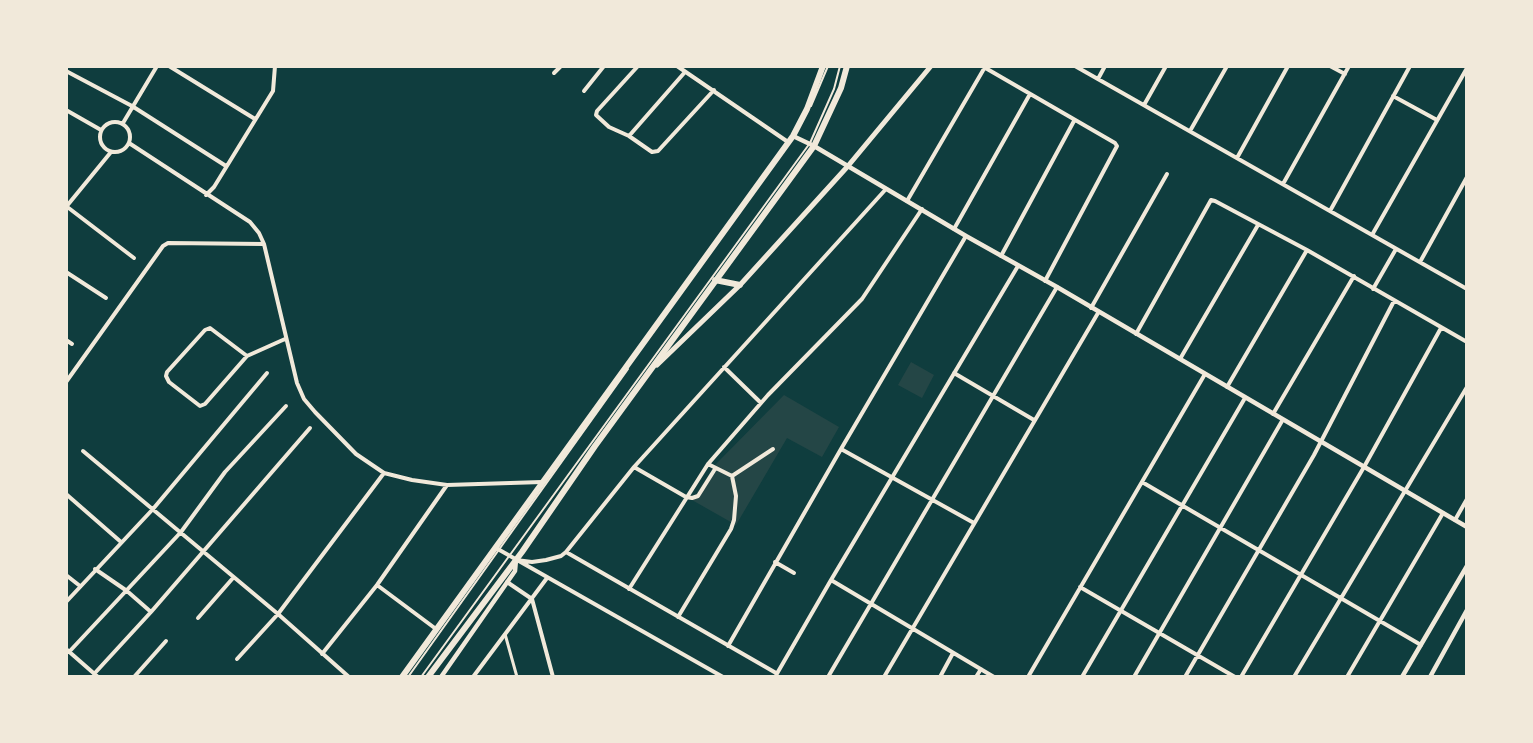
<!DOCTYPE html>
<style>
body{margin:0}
#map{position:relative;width:1533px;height:743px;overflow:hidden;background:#0f3d3e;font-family:Inter,sans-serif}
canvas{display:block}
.frame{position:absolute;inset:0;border:68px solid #f1e9da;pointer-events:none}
</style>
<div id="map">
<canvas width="1533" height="743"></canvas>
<div class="frame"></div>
</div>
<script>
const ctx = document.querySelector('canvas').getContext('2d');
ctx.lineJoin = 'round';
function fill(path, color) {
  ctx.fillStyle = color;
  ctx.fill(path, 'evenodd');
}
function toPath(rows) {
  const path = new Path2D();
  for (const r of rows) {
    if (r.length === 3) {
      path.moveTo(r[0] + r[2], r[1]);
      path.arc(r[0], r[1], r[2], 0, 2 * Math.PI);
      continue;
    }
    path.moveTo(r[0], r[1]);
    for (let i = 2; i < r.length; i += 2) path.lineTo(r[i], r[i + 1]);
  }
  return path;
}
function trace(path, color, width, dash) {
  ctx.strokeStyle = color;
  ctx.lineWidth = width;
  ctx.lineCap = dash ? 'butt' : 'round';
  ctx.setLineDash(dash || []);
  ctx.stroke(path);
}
const green = toPath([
 [911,362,934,375,922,398,898,385],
 [784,395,839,427,822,457,787,438,736,525,692,500,716,464]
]);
const service = toPath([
 [811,106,828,66],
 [408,677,628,369],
 [421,677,810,143,834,89,840,66]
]);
const pedestrian = toPath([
 [505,634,517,677]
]);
const minor = toPath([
 [169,66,255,119],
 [638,66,597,111,596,115,609,127,629,136,652,152,658,151,714,90],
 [677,66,788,142],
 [982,66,1115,143,1117,146,1045,281],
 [1075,66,1467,289],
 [1330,66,1345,74],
 [66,71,132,106,226,166],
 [554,73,561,66],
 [1098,79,1105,66],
 [584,91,604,66],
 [1393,96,1437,120],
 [1144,105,1166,66],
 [66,110,101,130],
 [115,137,15],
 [123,123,157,66],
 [1190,131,1227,66],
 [629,136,685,72],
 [129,143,250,222,259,233,264,244,297,383,304,399,315,412,356,454,384,473,412,480,447,485,542,482],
 [1237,158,1288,66],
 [1283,184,1349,66],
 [206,195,214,187,273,91,275,66],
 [907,201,985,67],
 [66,206,134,258],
 [66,207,111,152],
 [1330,211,1410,66],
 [954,229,1030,94],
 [1372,235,1467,68],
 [1001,256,1074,121],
 [1420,262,1467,177],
 [66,272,106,298],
 [1373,289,1396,249],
 [1091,308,1167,174],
 [1136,334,1211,200,1215,201,1307,250,1467,342],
 [66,340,72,344],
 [247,356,210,328,205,330,167,372,166,376,169,382,200,406,205,404,247,356,285,339],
 [1180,359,1258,225],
 [724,367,761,403],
 [954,373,1034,420],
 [66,382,163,246,168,243,264,244],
 [1227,387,1307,250],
 [1273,414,1354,276],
 [841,449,974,523],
 [83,451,278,614,349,677],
 [634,467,686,497,692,498,698,496,715,469],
 [732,476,773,449],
 [1142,482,1421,645],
 [66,494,121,542],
 [1455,520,1467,499],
 [496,548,723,677],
 [566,552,776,673],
 [516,560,532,562,546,560,561,556,566,552,634,467,886,189],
 [775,562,794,573],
 [95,569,127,591,151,612],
 [66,575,80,586],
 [831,580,994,677],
 [507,582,532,599,553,677],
 [377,585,436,629],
 [1080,587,1235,677],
 [629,589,708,464,768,395,862,299,922,209],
 [66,602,153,509,267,373],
 [678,617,731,529,734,520,736,496,732,476,708,464],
 [198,618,233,578],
 [728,646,841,449,966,236],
 [66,649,98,677],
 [69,652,181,532,225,472,286,406],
 [322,654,377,585,447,485],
 [237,659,278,614,384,473],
 [94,674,151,612,310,428],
 [134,677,166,641],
 [473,677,547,578],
 [775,677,831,580,1018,266],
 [828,677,1057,287],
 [884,677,1098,313],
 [940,677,953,653],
 [976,677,981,669],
 [1028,677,1205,374],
 [1082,677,1245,398],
 [1134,677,1282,421],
 [1185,677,1314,455,1394,301],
 [1241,677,1364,467,1441,328],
 [1294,677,1467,387],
 [1347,677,1443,513]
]);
const tertiary = toPath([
 [793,136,814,146,966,236,1057,287,1467,527],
 [441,677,515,571,516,560],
 [1402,677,1467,566],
 [1430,677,1467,610]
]);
const secondary = toPath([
 [657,365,740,285,848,166,931,66]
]);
const primary = toPath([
 [715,280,740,285],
 [402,677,793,136,807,109,823,66],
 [428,677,522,552,595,446,814,146,841,88,847,66]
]);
fill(green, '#244646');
trace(service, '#f1e9da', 2);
trace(pedestrian, '#f1e9da', 3);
trace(minor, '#f1e9da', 4);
trace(tertiary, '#f1e9da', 4.5);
trace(secondary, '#f1e9da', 5);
trace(primary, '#f1e9da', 6);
</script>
